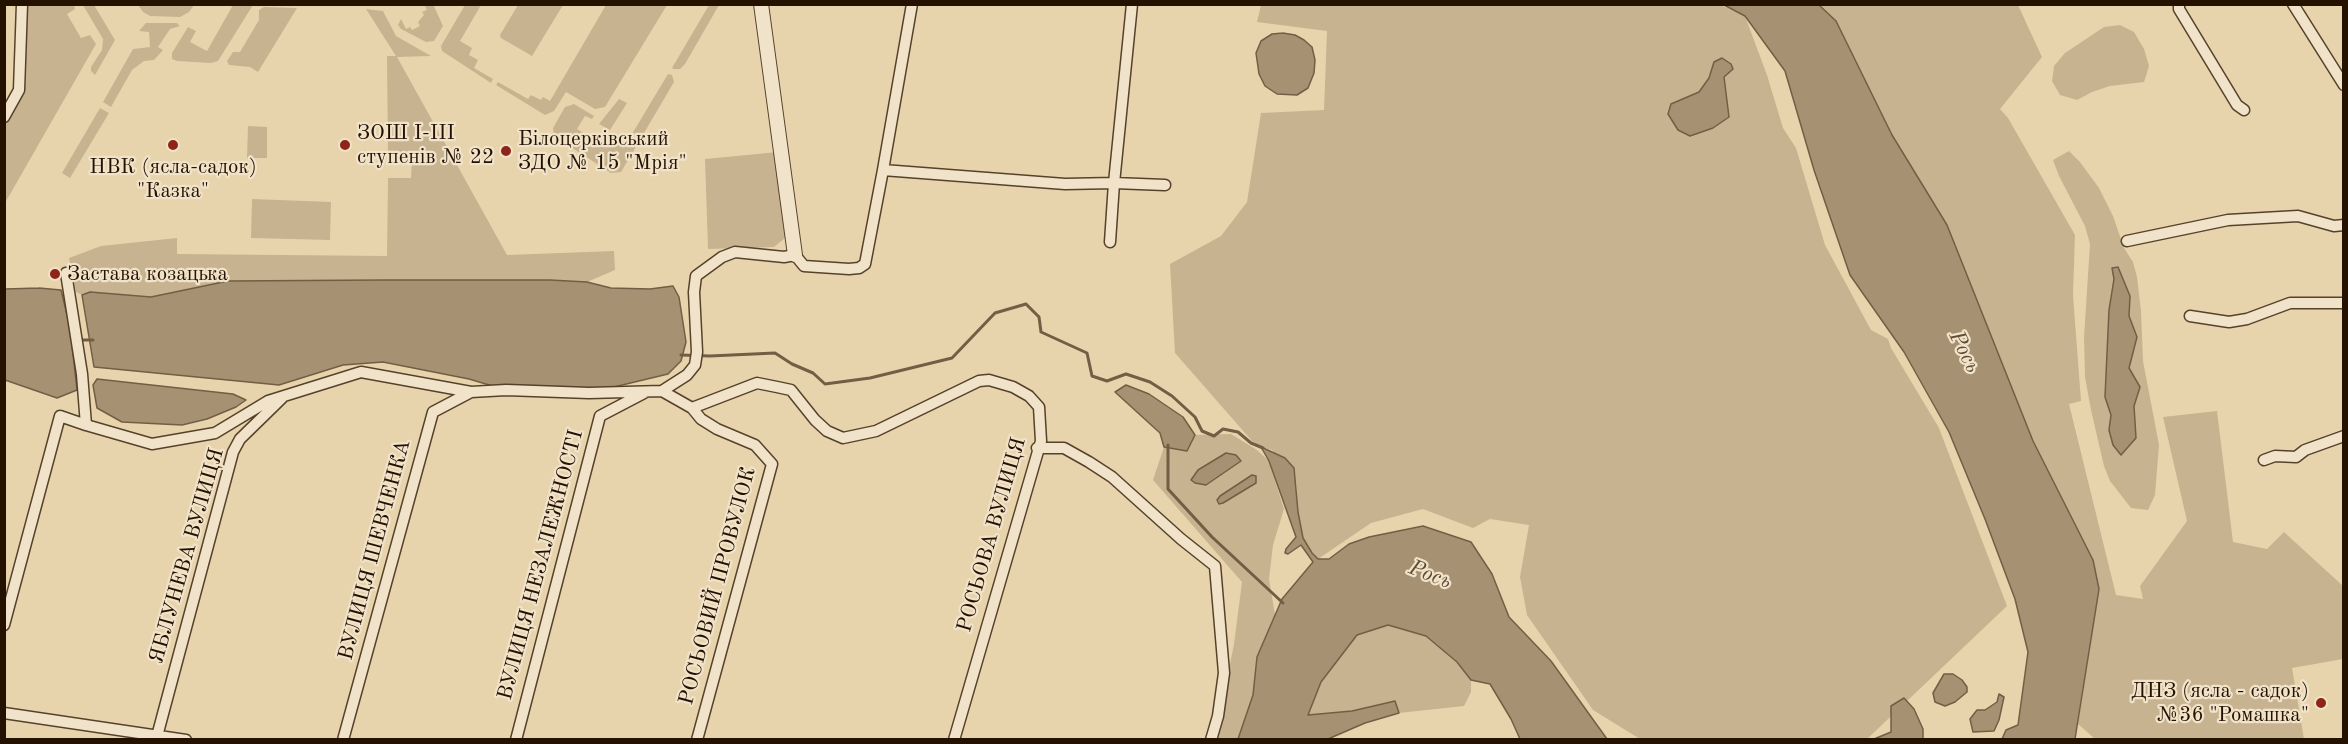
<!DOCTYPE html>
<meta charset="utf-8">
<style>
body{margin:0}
#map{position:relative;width:2348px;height:744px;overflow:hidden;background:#e8d4ac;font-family:"Old Standard TT",serif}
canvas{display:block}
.frame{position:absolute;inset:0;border:6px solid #251100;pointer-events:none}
</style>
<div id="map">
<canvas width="2348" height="744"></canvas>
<div class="frame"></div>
</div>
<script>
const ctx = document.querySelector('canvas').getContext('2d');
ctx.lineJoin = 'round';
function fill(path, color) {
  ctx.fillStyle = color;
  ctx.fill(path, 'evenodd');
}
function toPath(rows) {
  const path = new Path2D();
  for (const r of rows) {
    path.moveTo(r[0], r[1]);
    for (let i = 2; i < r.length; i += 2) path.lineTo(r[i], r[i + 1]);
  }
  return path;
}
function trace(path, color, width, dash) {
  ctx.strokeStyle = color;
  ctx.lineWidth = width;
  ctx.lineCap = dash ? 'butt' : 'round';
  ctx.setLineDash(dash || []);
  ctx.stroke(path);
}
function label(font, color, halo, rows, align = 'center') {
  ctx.font = font + ' "Old Standard TT",serif';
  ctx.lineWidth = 4.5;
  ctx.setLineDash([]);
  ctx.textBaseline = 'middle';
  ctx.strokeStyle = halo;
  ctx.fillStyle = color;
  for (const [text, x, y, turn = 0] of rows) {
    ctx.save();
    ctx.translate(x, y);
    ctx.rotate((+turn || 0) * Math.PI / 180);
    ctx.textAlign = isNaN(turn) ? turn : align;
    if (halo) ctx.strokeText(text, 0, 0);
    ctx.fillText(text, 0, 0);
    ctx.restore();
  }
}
const green = toPath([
 [433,4,443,26,434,41,426,42,401,29,398,25,401,19,406,29,410,27,412,30,420,26,418,22,424,15,422,12,427,10,425,6],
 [25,5,74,5,75,9,67,14,81,38,90,35,96,44,5,203,4,124,19,100],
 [83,5,94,5,115,40,95,75,91,71,91,67,102,50,103,39],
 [138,5,194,5,189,12,180,17,150,16,143,12],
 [233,5,253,5,218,61,211,63,177,61,172,59,172,53,188,27,196,31,190,42,207,51],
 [465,5,481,5,460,41,472,48,469,55,478,60,474,68,493,79,491,83,442,51,441,46],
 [518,5,563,5,532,56,501,38,500,35],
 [606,5,667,5,605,107,595,109,566,92,554,111,545,115,496,85,498,82,528,99,531,95,541,100,543,97,550,101],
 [709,5,719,5,685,64,680,69,674,69,672,68],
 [1261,5,1720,5,1745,16,1767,75,1783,128,1796,148,1825,245,1871,330,1888,339,1891,348,1939,428,2007,606,1867,739,1640,739,1593,710,1527,615,1520,577,1529,525,1490,519,1473,528,1423,509,1371,523,1318,559,1312,553,1303,538,1298,512,1296,481,1272,450,1261,447,1252,441,1175,353,1170,264,1221,236,1247,202,1261,113,1324,110,1327,31,1257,22],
 [1819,5,2018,5,2042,57,2000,109,2008,118,2075,235,2073,295,2081,401,2069,404,2116,595,2143,599,2140,586,2187,521,2163,417,2217,411,2233,542,2267,549,2284,532,2343,586,2343,659,2292,668,2304,739,2095,739,2078,724,2099,589,2093,560,2033,441,1947,225,1892,135],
 [264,7,297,8,258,72,250,67,229,65,227,61,233,52,240,52,259,20,259,10],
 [366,9,383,11,396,36,431,56,397,57,507,255,614,251,615,270,587,282,550,280,228,281,151,297,90,292,82,295,76,292,69,258,101,246,177,238,177,254,387,256,388,178,411,178,412,160,388,159,387,56,396,56],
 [146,23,177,23,180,26,170,29,158,47,163,50,154,60,144,61,132,70,111,107,103,102,133,49,150,47,149,32,139,31],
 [2120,25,2134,32,2144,49,2149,66,2144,82,2110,86,2092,92,2077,100,2060,95,2052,81,2054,66,2065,53,2104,27],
 [668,74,672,75,674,82,621,172,611,173,554,136,553,128,565,107,574,104,594,116,592,119,585,116,577,129,601,144,606,137,618,144,620,141,626,144],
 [619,99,627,103,610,130,599,124],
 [100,108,109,113,70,178,62,173],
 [248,126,267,127,267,158,247,158],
 [2069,151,2080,162,2099,188,2113,216,2124,248,2133,262,2137,277,2141,311,2143,361,2159,445,2155,495,2148,510,2131,508,2110,481,2104,466,2091,410,2085,377,2084,337,2090,244,2085,226,2059,176,2053,160],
 [778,152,788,229,785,238,774,247,708,249,705,159],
 [252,199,331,202,330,240,251,238],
 [1231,434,1257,450,1269,461,1284,509,1273,545,1269,579,1275,615,1257,657,1253,695,1238,739,1215,739,1234,644,1242,582,1153,480,1164,447,1187,451,1195,435],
 [1388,625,1426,636,1457,662,1471,680,1471,692,1464,706,1399,713,1395,701,1352,711,1308,715,1321,682,1357,635]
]);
const water = toPath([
 [1724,5,1819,5,1836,21,1892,135,1947,225,2033,441,2093,560,2099,589,2075,739,2002,739,2006,730,2018,725,2028,652,2015,599,1985,519,1949,432,1904,352,1850,275,1814,170,1785,71,1745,16,1724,5],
 [1283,33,1295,35,1304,40,1312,47,1315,60,1314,73,1308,88,1297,95,1277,94,1265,86,1259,74,1256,53,1261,41,1272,34,1283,33],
 [1722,58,1731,64,1733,69,1724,77,1729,117,1713,128,1690,136,1678,130,1668,114,1671,104,1699,92,1709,78,1714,62,1722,58],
 [2118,267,2130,296,2129,316,2137,337,2129,368,2140,387,2134,406,2136,438,2121,455,2113,445,2109,430,2111,415,2105,397,2109,310,2114,279,2112,268,2118,267],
 [384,280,550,280,587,282,611,288,650,289,673,286,679,297,686,342,681,361,668,374,589,393,506,390,469,379,383,362,343,365,279,385,94,367,82,295,90,292,151,297,228,281,384,280],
 [39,288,61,290,70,327,77,390,57,398,5,380,5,289,39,288],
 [97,379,233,394,246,400,236,407,207,419,182,425,122,422,97,408,93,385,97,379],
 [1126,385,1149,394,1183,417,1195,435,1187,451,1164,447,1160,433,1115,392,1126,385],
 [1261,447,1285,458,1294,468,1298,512,1303,538,1312,553,1318,559,1329,559,1349,544,1369,537,1423,526,1471,542,1492,574,1509,617,1551,661,1607,739,1520,739,1511,719,1490,684,1471,680,1457,662,1426,636,1388,625,1357,635,1321,682,1308,715,1352,711,1395,701,1399,713,1365,723,1328,739,1238,739,1253,695,1257,657,1282,599,1313,562,1301,545,1288,554,1285,553,1286,549,1296,537,1269,461,1261,447],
 [1226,453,1236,455,1241,461,1206,485,1195,483,1191,480,1198,470,1226,453],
 [1252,475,1256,476,1256,483,1223,503,1219,504,1217,500,1220,496,1252,475],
 [1944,674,1953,674,1962,680,1967,687,1967,692,1955,702,1945,706,1935,702,1933,693,1944,674],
 [1999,694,2004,697,1999,720,1994,731,1973,732,1970,719,1977,710,1985,710,1997,702,1999,694],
 [1904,698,1914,709,1923,729,1923,739,1874,739,1891,732,1891,706,1904,698]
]);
const stream = toPath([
 [78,340,93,340],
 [681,355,710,356,775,353,792,364,813,373,825,384,870,378,952,358,995,313,1026,304,1039,317,1041,332,1087,353,1092,376,1107,381,1126,374,1150,382,1172,396,1195,417,1202,431,1214,436,1223,429,1238,432,1251,443,1263,448],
 [1168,445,1168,489,1212,537,1283,603]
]);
const minor = toPath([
 [2179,4,2179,9,2237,105,2244,110],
 [2293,4,2344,85],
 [4,117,19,90,22,4],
 [883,170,1065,184,1114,183,1165,185],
 [2127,241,2228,220,2298,216,2334,226,2344,225],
 [1110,242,1114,183,1132,4],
 [66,273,82,374,86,425,152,444,215,433,268,401,361,372,471,392,506,390,589,393,662,391,687,375,695,365,697,352,694,292,696,276,722,257,735,252,784,257,795,255,804,266,849,269,859,268,865,264,883,170,912,4],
 [2190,316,2229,322,2247,319,2290,303,2344,303],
 [662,391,692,408,701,419,717,429,755,445,772,464,697,740],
 [692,408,757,383,777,387,791,390,815,420,827,431,843,438,876,431,979,381,989,380,1013,387,1029,396,1039,407,1041,441,954,740],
 [1037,448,1064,448,1089,462,1112,477,1181,539,1215,566,1224,673,1218,716,1211,740],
 [2264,460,2275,456,2296,457,2305,450,2344,436],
 [4,625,60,416,86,425],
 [4,713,186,740],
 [156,740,233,452,240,439,282,398],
 [343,740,433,412,471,392],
 [516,740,600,416,644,393]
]);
const tertiary = toPath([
 [761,4,795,255]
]);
const markers = [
 [173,145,6,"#8f2418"],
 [345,145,6,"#8f2418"],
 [506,151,6,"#8f2418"],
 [55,274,6,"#8f2418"],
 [2321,703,6,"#8f2418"]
];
const poiNames = [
 ["ЗОШ І-ІІІ",357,133],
 ["ступенів № 22",357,157],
 ["Білоцерківський",518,139],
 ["ЗДО № 15 \"Мрія\"",518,163],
 ["НВК (ясла-садок)",173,167,"center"],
 ["\"Казка\"",173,191,"center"],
 ["Застава козацька",67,274],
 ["ДНЗ (ясла - садок)",2309,691,"right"],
 ["№36 \"Ромашка\"",2309,715,"right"]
];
const streetNames = [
 ["РОСЬОВА ВУЛИЦЯ",992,535,-74],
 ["ВУЛИЦЯ ШЕВЧЕНКА",375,550,-75],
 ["ЯБЛУНЕВА ВУЛИЦЯ",187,556,-74],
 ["ВУЛИЦЯ НЕЗАЛЕЖНОСТІ",541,565,-75],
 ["РОСЬОВИЙ ПРОВУЛОК",718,586,-75]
];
const waterNames = [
 ["Рось",1964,352,63],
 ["Рось",1430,575,21]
];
fill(green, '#c7b38f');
fill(water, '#a69272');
trace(water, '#725e44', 1.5);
trace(stream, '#725e44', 3);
trace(minor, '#56422b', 13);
trace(tertiary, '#56422b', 16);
trace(minor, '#f0e3c9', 10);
trace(tertiary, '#f0e3c9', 14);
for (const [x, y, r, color] of markers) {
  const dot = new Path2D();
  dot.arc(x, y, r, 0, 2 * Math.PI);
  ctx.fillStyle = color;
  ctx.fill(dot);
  trace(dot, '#f0e3c9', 2);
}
label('21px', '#251100', '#f0e3c9', poiNames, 'left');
label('21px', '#251100', '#f0e3c9', streetNames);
label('italic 22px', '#5f4b33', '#f0e3c9', waterNames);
</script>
